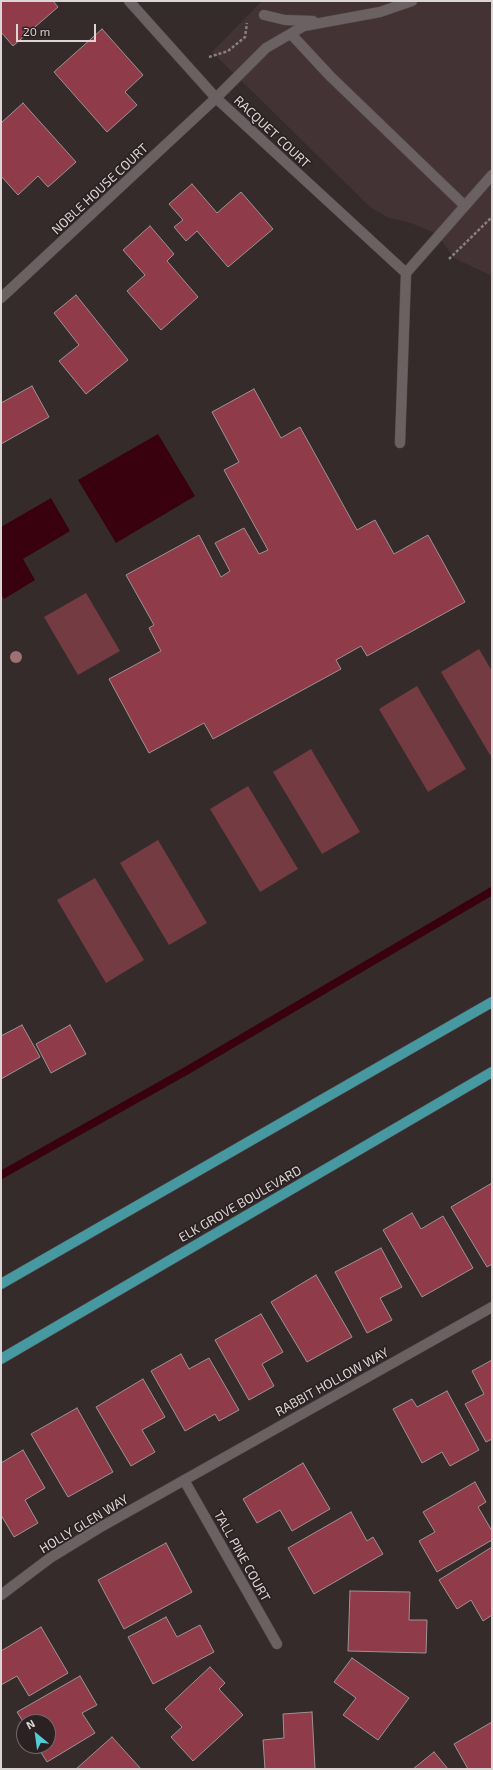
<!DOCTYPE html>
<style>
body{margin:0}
#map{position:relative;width:493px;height:1770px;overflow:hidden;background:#352b2b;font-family:"Exo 2",sans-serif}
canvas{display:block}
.frame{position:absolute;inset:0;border:2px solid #dcd5d5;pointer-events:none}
.north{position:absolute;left:16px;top:1714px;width:40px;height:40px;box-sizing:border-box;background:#2b2122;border:1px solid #72696a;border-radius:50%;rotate:331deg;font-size:11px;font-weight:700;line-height:16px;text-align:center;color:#dcd5d5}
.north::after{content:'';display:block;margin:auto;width:14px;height:18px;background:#52ccd6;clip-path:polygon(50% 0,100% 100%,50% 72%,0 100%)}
.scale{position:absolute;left:16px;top:24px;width:80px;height:18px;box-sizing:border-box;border:2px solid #dcd5d5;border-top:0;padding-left:5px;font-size:12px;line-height:14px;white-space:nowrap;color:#dcd5d5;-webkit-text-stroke:3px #2b2122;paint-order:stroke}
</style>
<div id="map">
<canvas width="493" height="1770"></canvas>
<div class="frame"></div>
<div class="north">N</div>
<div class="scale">20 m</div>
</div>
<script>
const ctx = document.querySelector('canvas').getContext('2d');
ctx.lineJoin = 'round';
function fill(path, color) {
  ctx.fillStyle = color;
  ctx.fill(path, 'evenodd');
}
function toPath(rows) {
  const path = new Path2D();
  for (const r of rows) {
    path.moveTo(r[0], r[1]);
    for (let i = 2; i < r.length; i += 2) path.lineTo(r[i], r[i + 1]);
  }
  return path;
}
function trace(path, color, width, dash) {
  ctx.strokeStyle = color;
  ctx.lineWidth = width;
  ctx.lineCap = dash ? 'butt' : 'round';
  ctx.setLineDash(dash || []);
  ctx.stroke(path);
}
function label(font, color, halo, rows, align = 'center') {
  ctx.font = font + ' "Exo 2",sans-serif';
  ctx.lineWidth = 3.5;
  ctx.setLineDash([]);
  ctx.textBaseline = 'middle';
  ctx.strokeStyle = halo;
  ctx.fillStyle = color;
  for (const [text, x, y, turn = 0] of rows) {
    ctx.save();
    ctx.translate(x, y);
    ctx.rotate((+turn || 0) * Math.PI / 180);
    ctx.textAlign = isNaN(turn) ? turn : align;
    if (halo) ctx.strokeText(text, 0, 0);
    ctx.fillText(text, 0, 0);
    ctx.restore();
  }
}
const built = toPath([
 [262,1,492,1,492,276,454,258,437,234,411,223,389,218,370,207,212,52]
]);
const green = toPath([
 [86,593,120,651,78,675,44,617],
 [479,649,492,671,492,754,490,755,441,672],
 [417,686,466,769,428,792,379,709],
 [311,749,360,832,322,854,273,772],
 [248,786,298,869,260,892,210,809],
 [158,840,207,923,169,945,120,863],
 [95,878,144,960,106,983,57,900]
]);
const water = toPath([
 [158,434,195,496,116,543,78,480],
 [51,498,70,531,23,559,35,580,4,599,1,594,1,527]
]);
const stream = toPath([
 [1,1175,186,1071,492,891]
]);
const building = toPath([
 [1,1,53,1,58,7,13,46,1,32,1,1],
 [102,29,143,75,125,92,137,105,107,132,54,72,102,29],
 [23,103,76,162,48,187,38,176,18,195,1,176,1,123,23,103],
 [192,184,217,213,241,192,273,229,228,267,197,231,186,241,174,227,183,220,169,204,192,184],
 [150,226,174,254,167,261,198,297,161,330,127,291,145,275,123,250,150,226],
 [76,295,128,360,86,394,59,361,79,345,54,313,76,295],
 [32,386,49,417,1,444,1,403,32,386],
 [254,389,281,438,300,427,357,530,375,520,394,554,428,535,465,602,367,656,361,646,336,660,341,669,213,739,204,723,149,753,109,679,161,651,149,628,154,625,126,575,199,535,221,577,230,571,215,543,244,528,259,554,268,550,224,470,239,462,212,412,254,389],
 [22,1025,40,1057,1,1079,1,1036,22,1025],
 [70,1025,86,1054,51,1073,36,1044,70,1025],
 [492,1183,492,1264,487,1267,451,1207,492,1183],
 [412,1213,421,1229,443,1216,473,1268,422,1297,383,1230,412,1213],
 [381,1248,402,1287,380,1298,392,1320,367,1333,335,1272,381,1248],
 [316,1275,352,1337,307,1362,271,1302,316,1275],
 [261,1314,283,1352,262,1364,274,1386,249,1400,215,1340,261,1314],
 [181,1354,189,1369,209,1358,239,1410,219,1421,215,1414,185,1431,151,1371,181,1354],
 [492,1360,492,1439,486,1442,465,1404,484,1394,472,1371,492,1360],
 [143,1379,165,1417,142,1430,155,1452,131,1466,96,1407,143,1379],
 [447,1391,479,1450,450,1466,442,1452,422,1463,393,1409,412,1399,417,1407,447,1391],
 [77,1408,113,1472,68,1497,31,1434,77,1408],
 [23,1450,45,1488,25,1500,38,1523,14,1537,1,1515,1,1463,23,1450],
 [303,1463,330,1509,292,1531,280,1510,257,1523,243,1499,303,1463],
 [475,1482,486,1502,478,1507,492,1531,492,1540,437,1572,419,1541,435,1532,423,1512,475,1482],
 [351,1512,367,1541,373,1537,383,1554,314,1594,288,1548,351,1512],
 [166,1543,192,1592,124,1629,98,1580,166,1543],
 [492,1547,492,1615,483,1621,471,1600,457,1609,439,1580,492,1547],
 [350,1591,410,1592,409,1620,427,1620,426,1653,348,1651,350,1591],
 [166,1617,177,1637,200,1625,214,1652,153,1684,128,1637,166,1617],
 [41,1627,68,1673,29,1696,17,1676,1,1685,1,1651,41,1627],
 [352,1658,409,1698,378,1740,343,1715,356,1698,334,1682,352,1658],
 [210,1667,225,1683,219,1689,243,1715,193,1761,171,1737,182,1727,165,1709,210,1667],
 [80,1676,97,1705,82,1713,95,1733,47,1762,37,1746,48,1746,48,1722,24,1723,17,1712,80,1676],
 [312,1712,315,1769,265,1769,263,1740,284,1738,283,1714,312,1712],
 [492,1722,492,1769,468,1769,454,1744,492,1722],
 [112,1737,141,1769,76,1769,112,1737],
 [434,1752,448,1769,413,1769,434,1752]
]);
const path = toPath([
 [209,57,228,51,245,37,247,23],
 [449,259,492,217]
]);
const minor = toPath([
 [129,1,216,98,406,273],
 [264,15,285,20,313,21],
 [291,34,330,76,465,206],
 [1,298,216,98,266,48,304,26,380,12,412,1],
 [400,443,406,273,492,175],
 [184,1480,277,1644],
 [1,1595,50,1558,99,1528,492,1307]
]);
const major = toPath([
 [1,1284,492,1002],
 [1,1359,492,1072]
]);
const trees = [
 [16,657]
];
const streetNames = [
 ["RACQUET COURT",272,132,43],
 ["NOBLE HOUSE COURT",100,189,-43],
 ["ELK GROVE BOULEVARD",240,1204,-30],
 ["RABBIT HOLLOW WAY",332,1382,-29],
 ["HOLLY GLEN WAY",84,1524,-31],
 ["TALL PINE COURT",242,1556,61]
];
fill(built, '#443335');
fill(green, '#753b43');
fill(water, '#39000e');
trace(stream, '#39000e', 8);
fill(building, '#8f3b49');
trace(building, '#9f9293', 1);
trace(minor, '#52494a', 11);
trace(major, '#52494a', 11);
trace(path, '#888080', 2.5, [3, 2]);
trace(minor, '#6c6162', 10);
trace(major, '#4799a1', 10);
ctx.fillStyle = '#9d7074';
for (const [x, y] of trees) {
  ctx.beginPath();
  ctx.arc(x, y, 6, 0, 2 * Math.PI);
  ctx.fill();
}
label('13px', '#dcd5d5', '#2b2122', streetNames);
</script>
